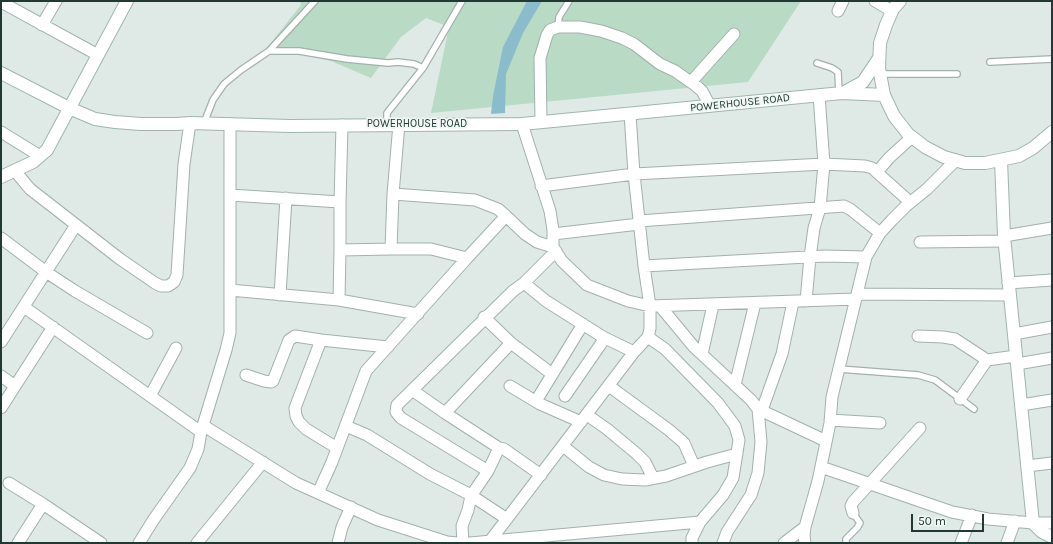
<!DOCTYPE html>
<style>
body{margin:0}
#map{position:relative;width:1053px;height:544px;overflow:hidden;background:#dfeae6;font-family:Karla,sans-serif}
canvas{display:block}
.frame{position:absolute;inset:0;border:2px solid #213834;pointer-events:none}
.scale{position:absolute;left:911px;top:514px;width:73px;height:18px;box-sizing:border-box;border:2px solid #213834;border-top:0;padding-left:5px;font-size:12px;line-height:14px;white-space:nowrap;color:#213834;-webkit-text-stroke:3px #eff6f3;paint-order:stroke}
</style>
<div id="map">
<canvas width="1053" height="544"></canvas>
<div class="frame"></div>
<div class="scale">50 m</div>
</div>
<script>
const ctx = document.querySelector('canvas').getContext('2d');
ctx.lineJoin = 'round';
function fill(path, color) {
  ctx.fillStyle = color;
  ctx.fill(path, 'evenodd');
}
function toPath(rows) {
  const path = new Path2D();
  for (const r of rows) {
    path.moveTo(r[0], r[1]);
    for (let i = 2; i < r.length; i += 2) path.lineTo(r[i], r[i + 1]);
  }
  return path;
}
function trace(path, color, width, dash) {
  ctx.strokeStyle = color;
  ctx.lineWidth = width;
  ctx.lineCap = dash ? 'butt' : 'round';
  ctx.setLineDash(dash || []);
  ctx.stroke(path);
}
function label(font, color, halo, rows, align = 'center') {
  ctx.font = font + ' Karla,sans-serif';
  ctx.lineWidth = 3.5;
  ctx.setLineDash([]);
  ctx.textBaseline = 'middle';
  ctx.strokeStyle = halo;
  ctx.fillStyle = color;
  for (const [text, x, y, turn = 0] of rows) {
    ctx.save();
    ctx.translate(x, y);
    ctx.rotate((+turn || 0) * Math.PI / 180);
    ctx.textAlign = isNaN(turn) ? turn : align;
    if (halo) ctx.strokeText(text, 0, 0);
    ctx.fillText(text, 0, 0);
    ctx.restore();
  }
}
const green = toPath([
 [300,1,801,1,748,82,431,113,449,27,426,18,401,37,371,78,331,61,292,52,262,54,301,5]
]);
const water = toPath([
 [527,1,542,1,523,33,506,74,505,113,491,114,493,96,503,47]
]);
const lane = toPath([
 [558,27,559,17,569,1],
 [269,51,315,1],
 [990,62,1052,59],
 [817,63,832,68,838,72,839,93],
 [423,68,462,1],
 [880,74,957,74],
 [204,123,213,100,224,84,241,70,269,51,299,51,347,59,388,63,398,62,414,64,423,68,387,113,387,125],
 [839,369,918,375,935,380,974,409],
 [846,543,846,539,857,528,860,523,853,513]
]);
const street = toPath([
 [875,1,892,11],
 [1,2,98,55],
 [838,11,843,1],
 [42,25,56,1],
 [691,82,734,34],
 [541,122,540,58,547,35,550,30,558,27,580,27,601,31,622,38,634,44,660,64,675,71,695,85,702,91,710,106],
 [1,132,40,156],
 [15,171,30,189,120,259,155,283,161,286,168,286,174,282,177,275,184,164,190,123],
 [877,172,889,158,912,137],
 [541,186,634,174,824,164,865,166,872,168,910,202],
 [393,194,475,200,498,209,506,216,467,258],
 [230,195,340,202,340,250,391,249],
 [340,202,342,125],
 [506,216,525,234,537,242,553,247,553,230,550,211,522,124],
 [639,221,844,206,850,209,880,233],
 [553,234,639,224],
 [1004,236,1052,228],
 [1,238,46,272,75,291,147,333],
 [920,242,1004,241],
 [553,247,562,261,587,285,628,301,650,306,856,299],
 [340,250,339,300,418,314],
 [644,266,825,256,866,257],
 [524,283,556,251],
 [1008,283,1052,280],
 [230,290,339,300],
 [857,294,1010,295],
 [280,295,286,198],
 [806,301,810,257,814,228,820,208,824,164,819,95],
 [660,306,694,347,751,400,758,409,761,442,758,473,751,495,727,532,723,543],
 [24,307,201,432],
 [484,317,511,343,552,374],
 [1014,334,1052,327],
 [918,336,943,337,955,339,987,360,1016,356],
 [648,337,665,349,718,403,735,426,739,440,733,478,723,495,700,522,692,538,692,543],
 [1,342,76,225],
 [702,354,713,305],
 [1017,364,1052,358],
 [246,375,264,381,271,382,273,381,289,340,295,336,321,340],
 [1,376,15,386],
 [735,385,755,303],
 [510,386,540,404,581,422],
 [609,386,669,430,684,443,694,466],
 [412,390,445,413],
 [150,396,176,348],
 [565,396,605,338],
 [960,399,987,360],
 [536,401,583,324],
 [1021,405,1052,400],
 [1,408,53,327],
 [758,409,826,441],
 [762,410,782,354,793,302],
 [587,415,607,429,637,454,645,462,653,478],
 [830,420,880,423],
 [204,426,296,483,378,520,447,542,457,543],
 [346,426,367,435,430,474,469,494,507,519],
 [563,446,589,467,604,475,622,479,645,480,666,476,707,462,737,454],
 [337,448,306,429,299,422,296,416,295,408,321,340,388,347],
 [499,448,445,413,511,343],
 [1027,466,1052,463],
 [821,467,952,512,988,519,1033,523,1052,523],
 [488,471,401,418,396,412,397,405,513,291,524,283,546,301,603,337,634,352],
 [9,483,43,504,101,543],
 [318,493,332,462,366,371,467,258,431,249,391,249,393,194,399,124],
 [853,513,851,506,853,502,920,428],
 [490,541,634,352,648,337,650,329,650,306,644,266,634,174,630,114],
 [18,543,43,504],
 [139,543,154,519,190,468,198,449,201,432,226,350,230,333,230,124],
 [197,543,263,462],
 [338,543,342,527,351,507],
 [463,543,462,526,468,510,471,496,488,471,499,448,504,449,541,475],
 [470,543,700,522],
 [784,543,805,527],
 [805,543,804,535,805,527,818,481,830,423,832,397,866,257,880,233,892,220,906,206,927,189,956,160],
 [961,543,972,515],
 [1007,543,1015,521]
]);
const secondary = toPath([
 [900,1,893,9,886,25,880,43,879,68,884,95,894,116,908,134,925,147,944,157,965,163,985,163,1019,156,1033,148,1052,132],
 [1,73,69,108,95,119,115,122,141,124,177,124,190,123,290,126,522,124,842,93,884,95],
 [843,93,863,82,879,58],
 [1001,160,1004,236,1033,523,1042,532,1052,537],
 [1,177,33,162,47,150,127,1]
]);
const streetNames = [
 ["POWERHOUSE ROAD",740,103,-6],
 ["POWERHOUSE ROAD",417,124]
];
fill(green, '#b9dac5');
fill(water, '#8abccc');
trace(lane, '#a2b1ad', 8);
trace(street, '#a2b1ad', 13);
trace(secondary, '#9fb5af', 14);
trace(lane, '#fff', 5.5);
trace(street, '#fff', 11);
trace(secondary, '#fff', 12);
label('11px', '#213834', '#eff6f3', streetNames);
</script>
